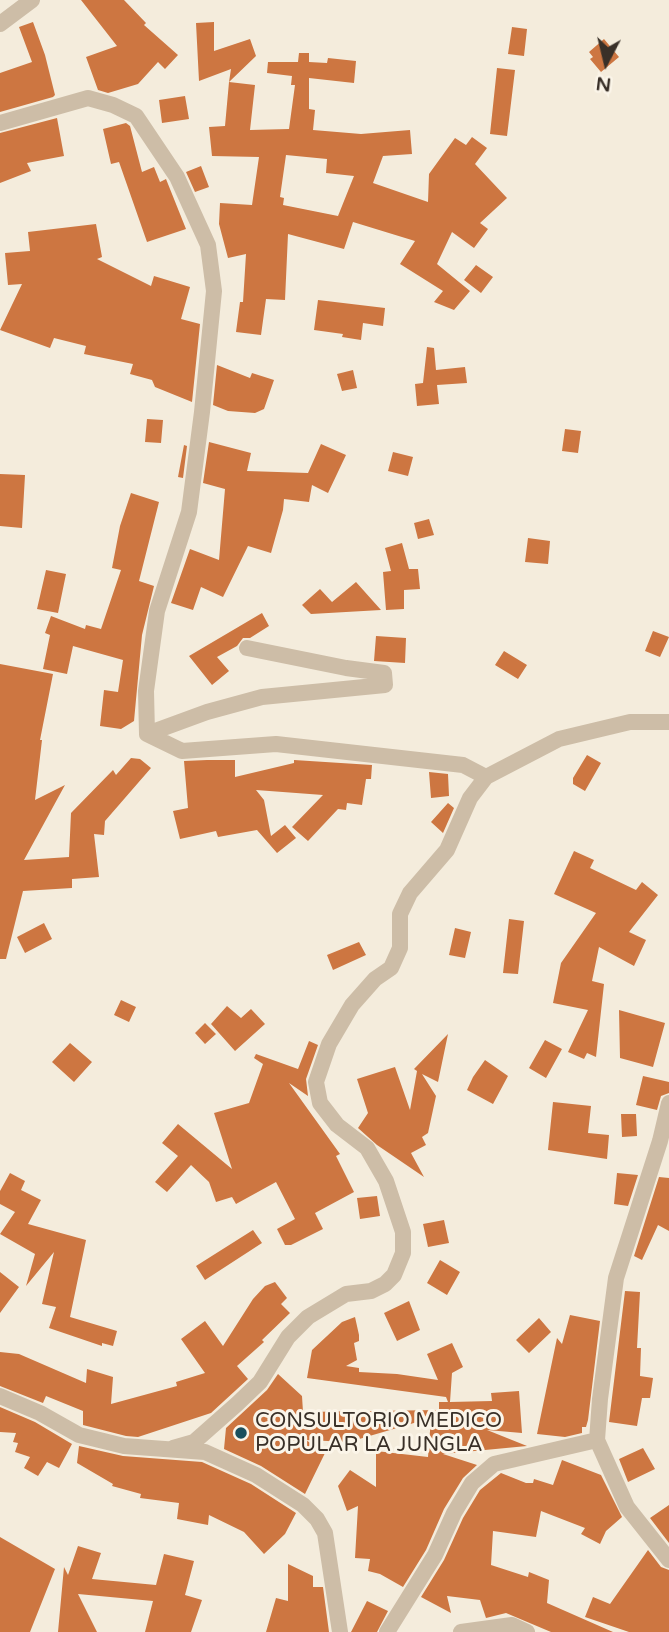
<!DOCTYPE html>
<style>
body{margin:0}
#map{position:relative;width:669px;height:1632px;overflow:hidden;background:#f4ecdc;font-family:"Varela Round",sans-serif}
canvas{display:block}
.north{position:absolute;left:571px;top:28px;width:70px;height:70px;-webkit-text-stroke:5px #fbf5e9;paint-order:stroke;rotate:187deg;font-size:19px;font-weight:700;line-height:28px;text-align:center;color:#393028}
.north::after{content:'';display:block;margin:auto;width:24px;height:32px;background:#393028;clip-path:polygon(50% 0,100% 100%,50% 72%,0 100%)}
</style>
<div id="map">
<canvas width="669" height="1632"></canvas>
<div class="north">N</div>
</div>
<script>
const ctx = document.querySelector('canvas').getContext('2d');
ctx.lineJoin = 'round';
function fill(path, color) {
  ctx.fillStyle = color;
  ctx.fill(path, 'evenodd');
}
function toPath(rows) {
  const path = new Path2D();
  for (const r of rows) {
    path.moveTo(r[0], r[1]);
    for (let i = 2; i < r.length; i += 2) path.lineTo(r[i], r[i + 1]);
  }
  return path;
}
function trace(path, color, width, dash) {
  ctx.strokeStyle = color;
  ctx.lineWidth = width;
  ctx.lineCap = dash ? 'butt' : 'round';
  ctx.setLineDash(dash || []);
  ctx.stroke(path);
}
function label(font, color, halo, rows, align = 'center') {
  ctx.font = font + ' "Varela Round",sans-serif';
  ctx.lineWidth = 6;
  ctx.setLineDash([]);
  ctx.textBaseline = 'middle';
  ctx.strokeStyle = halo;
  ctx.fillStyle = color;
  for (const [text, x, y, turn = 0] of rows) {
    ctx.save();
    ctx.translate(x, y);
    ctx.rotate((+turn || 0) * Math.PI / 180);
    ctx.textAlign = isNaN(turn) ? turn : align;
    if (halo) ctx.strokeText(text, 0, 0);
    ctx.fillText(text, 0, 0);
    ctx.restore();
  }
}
const building = toPath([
 [81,0,124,0,146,23,144,25,178,55,165,69,158,62,138,84,108,93,98,90,86,57,117,46],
 [33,22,45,55,55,95,53,97,0,112,0,73,32,62,19,27],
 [214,22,214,51,250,39,256,56,229,82,231,69,199,81,196,23],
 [512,27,527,29,524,56,508,54],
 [604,39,619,57,601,72,590,59,593,57,589,52],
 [299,53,309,53,309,62,327,63,328,58,356,61,354,83,309,78,309,109,315,110,313,130,361,134,410,130,412,154,383,156,373,183,428,202,429,174,455,138,466,145,472,137,487,148,475,164,507,198,480,223,488,229,474,248,452,232,437,264,470,291,454,310,434,302,443,291,400,264,415,241,353,222,344,249,288,234,285,300,266,299,261,335,236,332,240,302,243,302,246,254,228,258,219,224,220,203,252,205,259,157,212,156,209,127,225,126,229,82,255,85,250,130,289,129,295,85,291,85,292,76,267,73,268,62,298,62],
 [286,155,327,159,326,173,354,176,338,216,283,205,284,198,280,197],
 [497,68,515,70,507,136,490,134],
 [185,96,189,119,162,123,159,100],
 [57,118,64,156,27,163,31,171,0,183,0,133],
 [126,123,130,126,142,172,154,167,160,182,166,179,186,229,147,242,119,162,111,164,103,129],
 [201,166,209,187,195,192,186,172],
 [96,224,102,257,97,259,151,286,154,276,190,287,181,319,200,324,192,402,155,387,152,380,130,374,133,364,84,354,86,346,54,338,50,348,0,330,22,284,8,285,5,253,30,251,28,232],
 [476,265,493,277,481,293,464,280],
 [318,300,385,308,383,326,363,323,361,340,342,337,343,334,314,330],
 [427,347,434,348,436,370,465,367,467,383,437,385,439,404,417,406,415,384,423,383],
 [217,365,250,378,252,373,274,380,264,409,255,413,228,411,213,405],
 [353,370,357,388,342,391,337,374],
 [147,419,163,420,161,443,145,442],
 [565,429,581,431,578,453,562,451],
 [209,442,251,453,247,471,308,473,321,444,346,455,328,493,312,485,309,502,284,499,283,510,271,553,248,546,223,597,201,587,193,610,171,603,190,549,219,560,225,489,203,483],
 [184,445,187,446,183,478,178,477],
 [393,452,413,457,408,476,388,471],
 [0,474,25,475,22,528,0,526],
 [131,493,159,502,139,581,154,586,142,635,134,721,121,729,100,726,104,690,118,692,123,660,73,646,67,674,43,669,50,635,45,633,51,616,85,629,86,625,101,629,121,570,112,568,120,526],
 [429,519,434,535,418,539,414,523],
 [528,538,550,541,548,564,525,562],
 [402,543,409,569,418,569,420,589,404,590,404,609,386,610,383,572,391,571,385,548],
 [46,570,66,574,58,613,37,609],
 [356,582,381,610,311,614,302,605,320,589,332,602],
 [262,613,269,626,250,638,243,638,237,646,217,657,229,671,212,685,189,656],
 [653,631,669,637,660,657,645,651],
 [376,636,406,638,405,663,374,661],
 [504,651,527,665,518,679,495,665],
 [0,664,53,674,40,740,42,740,35,800,65,785,24,860,69,857,71,813,113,770,116,775,131,758,140,759,151,768,105,821,104,835,94,834,99,877,72,879,72,888,23,891,6,959,0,959],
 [587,755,601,763,585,791,573,784,573,778],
 [207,760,235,760,235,777,294,763,294,760,372,765,371,779,366,779,362,805,347,803,346,810,338,809,308,841,292,827,323,795,256,790,264,800,271,836,285,825,296,838,277,853,257,830,218,837,216,831,180,839,173,811,188,808,184,761],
 [429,772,448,774,449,796,431,798],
 [448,803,454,808,443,833,431,822],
 [574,851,594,860,590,868,636,890,642,882,658,895,629,932,646,940,634,966,599,947,592,981,604,984,596,1057,587,1053,584,1059,568,1052,588,1010,553,1003,561,963,596,913,554,894],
 [509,919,524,921,518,974,503,973],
 [44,923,52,939,25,953,17,937],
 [455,928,471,932,465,958,449,955],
 [359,942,366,955,333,970,327,955],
 [121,1000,136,1007,129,1022,114,1015],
 [227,1006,241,1018,251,1009,265,1024,235,1051,211,1024],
 [619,1010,665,1023,653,1067,620,1058],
 [205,1023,216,1034,205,1044,195,1033],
 [448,1034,438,1082,422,1074,436,1096,428,1133,422,1137,426,1145,411,1153,424,1177,377,1145,358,1128,368,1113,357,1079,395,1067,410,1110,417,1071,414,1069],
 [545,1040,562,1049,546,1078,529,1068],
 [309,1041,318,1045,306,1079,308,1096,289,1083,340,1154,336,1156,354,1192,315,1213,323,1229,291,1245,285,1245,277,1229,295,1219,276,1182,236,1204,232,1197,216,1202,209,1182,191,1165,167,1192,155,1182,178,1156,162,1143,178,1124,232,1169,214,1113,249,1103,263,1064,254,1058,256,1054,298,1069],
 [70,1043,92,1062,74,1082,52,1062],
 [485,1060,508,1076,493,1104,467,1090,473,1077],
 [643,1076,669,1082,669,1093,661,1096,657,1110,636,1105],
 [553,1102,591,1106,588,1133,609,1135,607,1159,548,1150],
 [621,1114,636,1114,637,1136,622,1137],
 [10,1173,25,1181,21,1190,41,1200,28,1224,86,1240,70,1317,117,1331,113,1346,102,1343,102,1346,49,1328,56,1307,42,1304,54,1252,26,1286,35,1254,0,1234,15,1212,0,1204,0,1191],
 [617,1173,638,1175,628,1206,614,1204],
 [659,1177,669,1178,669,1231,658,1225,642,1260,634,1256],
 [377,1196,380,1216,360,1219,357,1198],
 [444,1220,449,1243,428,1247,423,1224],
 [253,1230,262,1243,205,1280,196,1266],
 [440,1260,460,1272,447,1295,427,1283],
 [0,1272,19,1287,0,1313],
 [275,1282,287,1298,281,1304,290,1313,262,1340,264,1342,237,1366,248,1379,211,1413,138,1437,126,1436,83,1425,83,1411,46,1396,43,1403,0,1386,0,1352,19,1354,86,1383,87,1369,113,1377,111,1404,177,1386,176,1382,205,1373,181,1339,205,1321,223,1346,253,1299,265,1286],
 [625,1291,640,1292,637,1348,641,1348,640,1376,653,1378,650,1398,642,1398,637,1426,609,1422],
 [409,1301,420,1330,397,1341,384,1313],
 [570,1315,600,1321,588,1420,586,1427,582,1427,582,1433,565,1437,537,1434,557,1338,562,1344],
 [355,1317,359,1335,359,1341,354,1343,357,1360,346,1366,359,1368,359,1372,397,1374,438,1380,427,1354,452,1343,463,1367,452,1373,450,1402,492,1401,491,1393,519,1391,522,1433,487,1430,527,1446,443,1454,477,1465,463,1478,444,1509,426,1550,403,1587,380,1574,368,1571,370,1559,355,1558,358,1506,347,1511,338,1486,350,1470,376,1487,376,1451,428,1457,431,1418,349,1442,306,1440,325,1453,305,1494,261,1466,224,1449,226,1428,267,1390,278,1374,302,1396,303,1412,439,1410,439,1402,448,1402,446,1397,307,1378,312,1350,342,1322],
 [539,1318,551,1332,529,1353,516,1340],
 [0,1407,35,1422,72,1444,59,1468,47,1462,38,1476,24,1468,30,1457,15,1452,18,1443,13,1442,16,1433,0,1432],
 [79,1446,123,1456,202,1462,251,1484,296,1513,285,1534,264,1554,244,1532,209,1515,208,1525,177,1519,179,1503,140,1498,141,1494,112,1486,113,1484,77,1463],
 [643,1448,655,1469,628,1482,619,1459],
 [562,1460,601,1475,622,1517,606,1531,600,1544,581,1534,585,1528,541,1511,536,1537,493,1531,491,1565,528,1577,529,1572,549,1580,547,1603,613,1632,551,1632,506,1613,486,1618,480,1600,447,1596,451,1613,421,1597,444,1560,463,1518,480,1490,501,1473,526,1483,533,1483,534,1479,553,1485],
 [669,1505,669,1543,650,1518],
 [0,1537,55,1569,30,1632,0,1632],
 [78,1546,101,1553,92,1579,156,1585,164,1554,194,1561,185,1595,202,1600,191,1632,145,1632,153,1601,78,1594,97,1632,58,1632,64,1567,68,1575],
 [648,1550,661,1567,669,1570,669,1632,629,1632,585,1617,593,1597,610,1604],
 [288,1564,313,1576,313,1587,323,1587,329,1632,266,1632,276,1598,288,1601],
 [367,1601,388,1611,377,1632,351,1632]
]);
const minor = toPath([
 [0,24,32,0],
 [0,123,88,98,113,105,136,116,177,177,208,245,214,291,202,412,189,512,157,611,146,691,147,734,182,751,276,744,463,765,486,777],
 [147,734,207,712,262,697,385,685,384,673,346,668,247,648],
 [669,1103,660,1141,616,1278,600,1399,597,1440,627,1507,669,1560],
 [0,1396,40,1413,79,1435,124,1446,205,1452,256,1475,303,1505,317,1519,325,1533,340,1632],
 [173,1448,194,1442,237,1404,260,1382,288,1337,308,1317,346,1294,371,1291,385,1284,394,1275,403,1253,403,1232,386,1181,367,1148,337,1125,320,1103,316,1082,329,1044,352,1005,375,979,391,968,400,948,400,914,410,893,447,850,470,798,486,777,559,739,630,722,669,722],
 [387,1632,435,1555,454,1513,472,1483,494,1464,597,1440],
 [461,1632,512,1625,527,1632]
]);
const markers = [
 [241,1433,7,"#1b4f5d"]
];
const poiNames = [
 ["CONSULTORIO MEDICO",255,1421],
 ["POPULAR LA JUNGLA",255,1445]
];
fill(building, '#cd7641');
trace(minor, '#cdbda7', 16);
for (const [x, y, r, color] of markers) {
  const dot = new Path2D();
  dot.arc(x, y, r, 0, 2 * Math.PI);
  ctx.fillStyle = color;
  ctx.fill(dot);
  trace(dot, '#fbf5e9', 2.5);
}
label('21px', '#393028', '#fbf5e9', poiNames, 'left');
</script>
